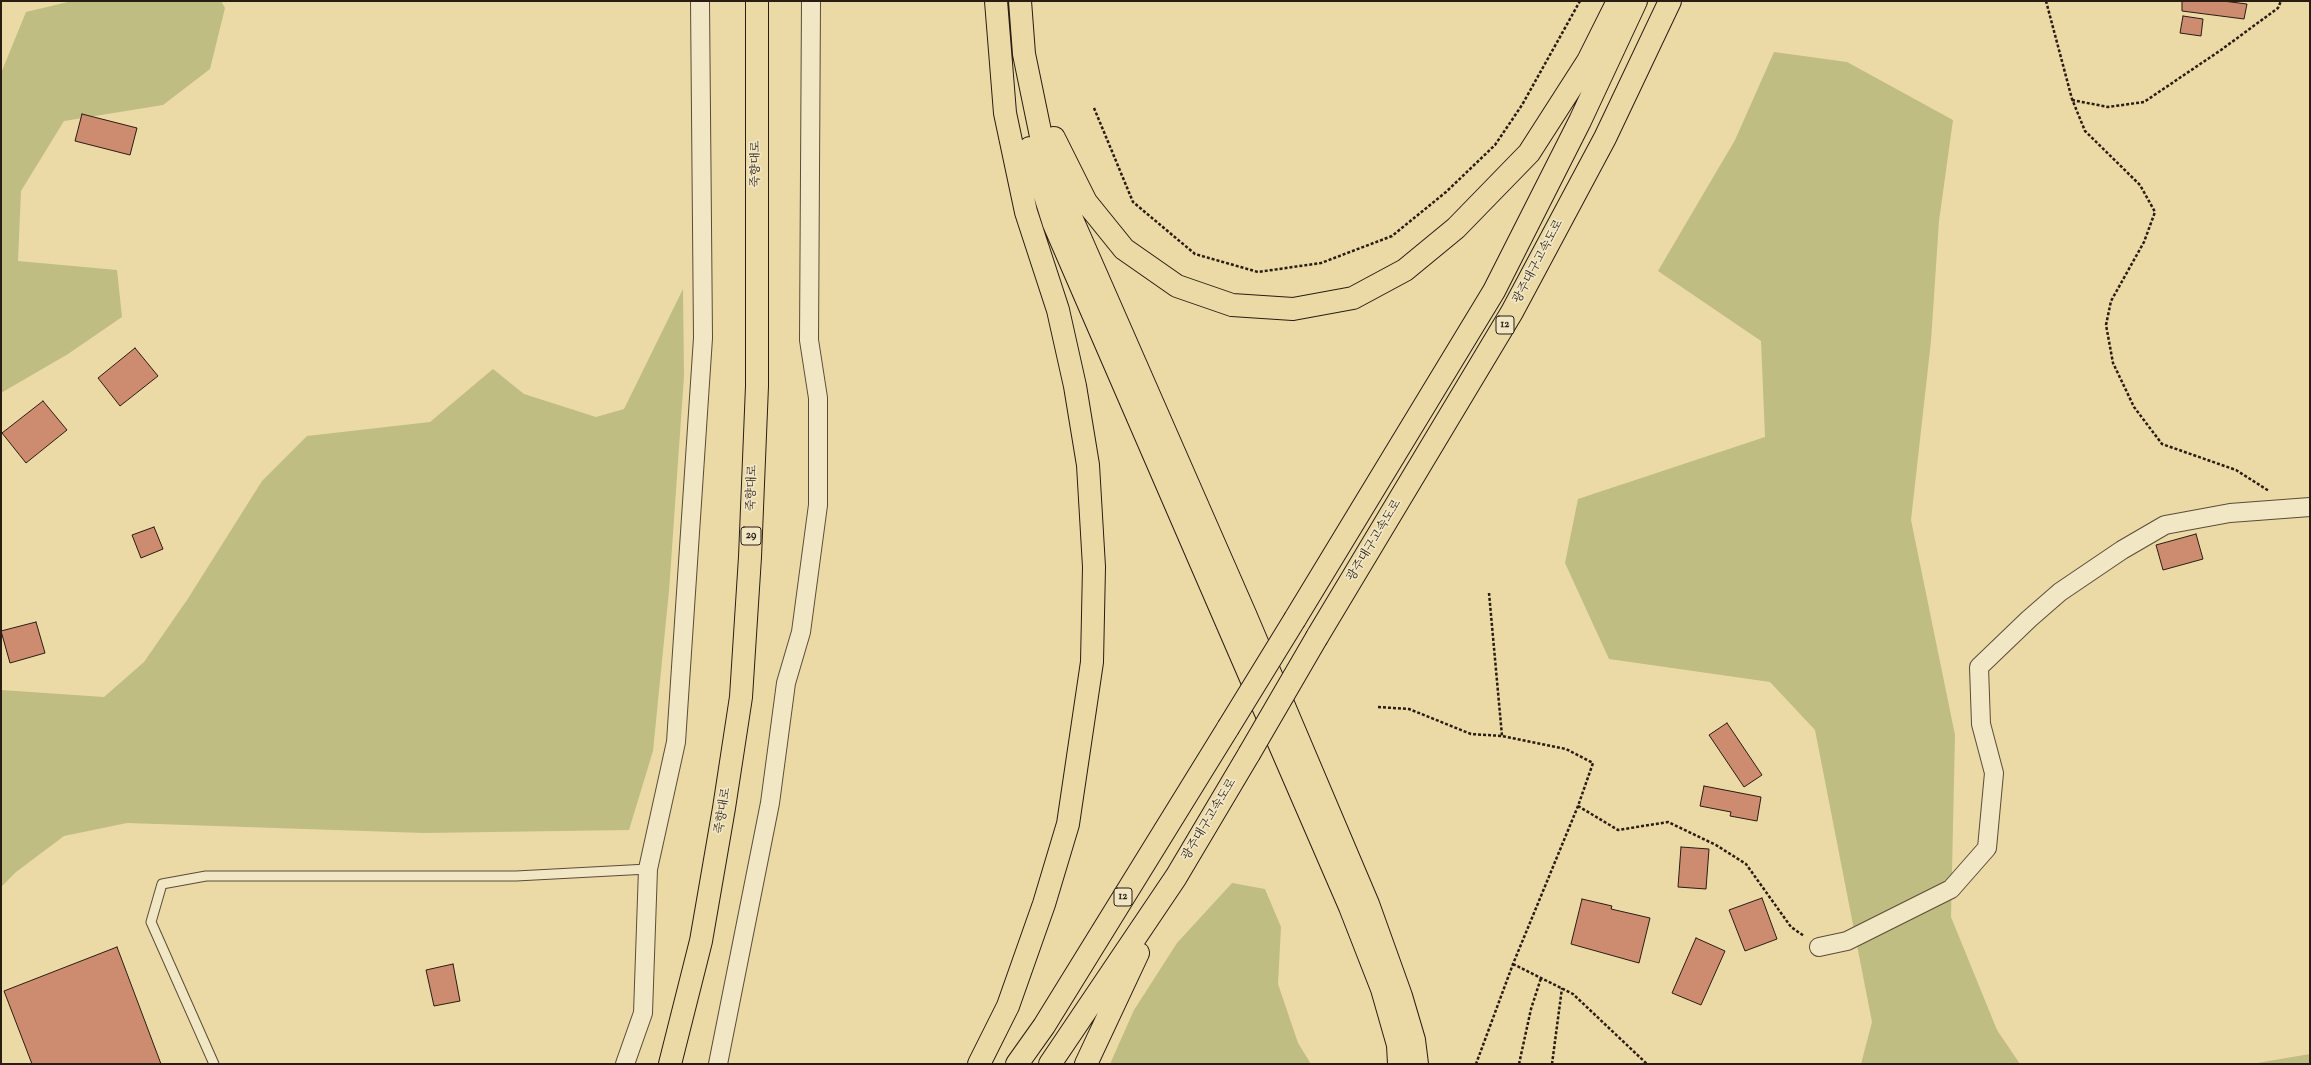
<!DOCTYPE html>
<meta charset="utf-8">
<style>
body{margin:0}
#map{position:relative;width:2311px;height:1065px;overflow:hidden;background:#ebdaa6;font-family:"Sorts Mill Goudy",serif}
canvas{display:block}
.frame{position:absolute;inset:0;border:2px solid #291c13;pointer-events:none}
</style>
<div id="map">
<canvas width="2311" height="1065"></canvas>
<div class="frame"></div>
</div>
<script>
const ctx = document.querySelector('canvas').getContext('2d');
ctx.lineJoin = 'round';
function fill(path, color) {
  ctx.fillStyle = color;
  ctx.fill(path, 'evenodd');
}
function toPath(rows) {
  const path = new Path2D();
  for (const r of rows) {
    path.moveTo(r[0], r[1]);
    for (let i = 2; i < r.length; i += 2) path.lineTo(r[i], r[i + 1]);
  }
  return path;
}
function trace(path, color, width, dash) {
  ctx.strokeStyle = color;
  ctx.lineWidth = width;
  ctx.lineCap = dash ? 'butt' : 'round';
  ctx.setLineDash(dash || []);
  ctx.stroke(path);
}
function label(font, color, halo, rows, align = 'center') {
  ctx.font = font + ' "Sorts Mill Goudy","Noto Serif KR",serif';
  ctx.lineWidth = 3.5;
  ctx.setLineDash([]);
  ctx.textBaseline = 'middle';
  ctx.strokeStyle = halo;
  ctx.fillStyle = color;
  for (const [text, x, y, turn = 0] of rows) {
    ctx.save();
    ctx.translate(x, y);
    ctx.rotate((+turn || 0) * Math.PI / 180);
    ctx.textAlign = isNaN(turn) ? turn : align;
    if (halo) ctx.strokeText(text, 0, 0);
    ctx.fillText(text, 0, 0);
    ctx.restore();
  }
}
const green = toPath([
 [72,1,221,1,225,8,210,69,163,105,64,121,21,191,18,261,117,270,122,317,68,354,1,393,1,73,26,12],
 [1774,52,1847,62,1953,120,1939,221,1931,341,1911,520,1955,735,1951,917,1997,1030,2020,1064,1861,1064,1872,1022,1815,730,1770,682,1609,659,1565,563,1578,499,1765,437,1761,341,1658,271,1735,140],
 [683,289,684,376,669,591,653,751,629,830,424,833,127,823,64,836,16,872,1,887,1,690,104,697,144,662,187,600,262,481,307,436,430,422,493,369,524,394,596,417,624,409],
 [1232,883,1265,889,1281,927,1278,984,1298,1043,1311,1064,1110,1064,1134,1010,1177,943],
 [2310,1054,2310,1064,2251,1064]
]);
const building = toPath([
 [2182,1,2223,1,2247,4,2244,19,2182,11,2182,1],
 [2183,16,2203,19,2201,36,2180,33,2183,16],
 [82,114,137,128,130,155,75,141,82,114],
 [135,348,158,376,120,406,98,378,135,348],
 [43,401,67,430,26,463,2,433,43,401],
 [154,527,163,549,141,558,132,535,154,527],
 [2196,534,2203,559,2163,570,2156,545,2196,534],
 [36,622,45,653,10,663,1,631,36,622],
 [1727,723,1762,775,1744,787,1709,735,1727,723],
 [1704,786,1761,797,1757,821,1730,816,1731,812,1700,806,1704,786],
 [1681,847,1709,849,1706,889,1678,887,1681,847],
 [1762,898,1777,939,1745,951,1729,910,1762,898],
 [1582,899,1612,906,1611,909,1650,918,1639,963,1571,944,1582,899],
 [1696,938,1725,951,1701,1005,1672,993,1696,938],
 [117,947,161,1064,32,1064,4,991,117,947],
 [453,964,460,1001,434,1006,426,970,453,964]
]);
const path = toPath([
 [2046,1,2072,99,2085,131,2140,185,2155,212,2144,242,2111,301,2106,325,2113,363,2134,407,2162,444,2236,470,2269,491],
 [2072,100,2108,107,2144,102,2221,50,2278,8,2281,1],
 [1094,108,1133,202,1195,254,1258,272,1321,263,1392,236,1446,192,1495,145,1522,105,1580,1],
 [1489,593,1502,736],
 [1378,707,1409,709,1471,734,1502,736,1566,749,1593,763,1578,806,1513,964,1476,1064],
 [1578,806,1618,830,1668,822,1716,845,1746,864,1791,927,1804,936],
 [1513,964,1573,994,1647,1064],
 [1519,1064,1531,1009,1541,978],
 [1552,1064,1562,988]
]);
const lane = toPath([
 [214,1064,151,922,162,884,206,876,516,876,648,869]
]);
const street = toPath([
 [1819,947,1847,941,1951,889,1987,848,1994,773,1981,724,1979,667,2029,619,2060,592,2122,550,2165,525,2230,513,2310,507],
 [625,1064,643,1013,648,869,676,742,703,338,700,1],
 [718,1064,770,803,786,683,801,632,818,505,818,398,809,340,811,1]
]);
const primary = toPath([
 [670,1064,701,941,724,808,741,697,750,557,757,386,757,1]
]);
const highway = toPath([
 [1020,1,1024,54,1042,141,1071,217,1245,614,1368,904,1401,996,1414,1040,1417,1064],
 [1054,138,1086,202,1124,249,1177,286,1232,305,1293,309,1353,298,1405,270,1456,228,1529,153,1588,61,1618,1],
 [1030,148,1054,224,1350,907,1382,989,1398,1045,1399,1064],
 [1295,619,1494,291,1580,121,1636,1],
 [1317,637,1512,312,1605,138,1670,1],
 [979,1064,1008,1006,1044,904,1068,824,1092,662,1094,567,1088,465,1075,386,1058,310,1026,212,1005,113,996,1],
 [1017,1064,1044,1026,1228,728],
 [1050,1064,1176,877,1249,754],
 [1086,1064,1138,953]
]);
const highwayBridge = toPath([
 [1228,728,1295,619],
 [1249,754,1317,637]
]);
const shields = [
 [1505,325,18],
 [751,536,20],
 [1123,897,18]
];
const shieldNames = [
 ["12",1505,325],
 ["29",751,536],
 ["12",1123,897]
];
const streetNames = [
 ["죽향대로",757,164,-90],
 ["광주대구고속도로",1539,262,-62],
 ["죽향대로",753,488,-88],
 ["광주대구고속도로",1375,541,-59],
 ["죽향대로",724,811,-81],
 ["광주대구고속도로",1210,820,-59]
];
fill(green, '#bfbd81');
fill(building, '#cd8b70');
trace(building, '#291c13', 1);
trace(lane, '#5a4c38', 11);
trace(street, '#5a4c38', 20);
trace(primary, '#291c13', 24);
trace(highway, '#291c13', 24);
trace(path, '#291c13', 2.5, [3, 2]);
trace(lane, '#f2e7c5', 9);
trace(street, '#f2e7c5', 18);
trace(primary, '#ebdaa6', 22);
trace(highway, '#ebdaa6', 22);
trace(highwayBridge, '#291c13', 24, []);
trace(highwayBridge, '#ebdaa6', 22);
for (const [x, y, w] of shields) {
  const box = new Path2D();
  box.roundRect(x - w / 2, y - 9, w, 18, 3);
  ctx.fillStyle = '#f2e7c5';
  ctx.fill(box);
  trace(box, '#291c13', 1);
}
label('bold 11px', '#291c13', null, shieldNames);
label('12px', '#291c13', '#f2e7c5', streetNames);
</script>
